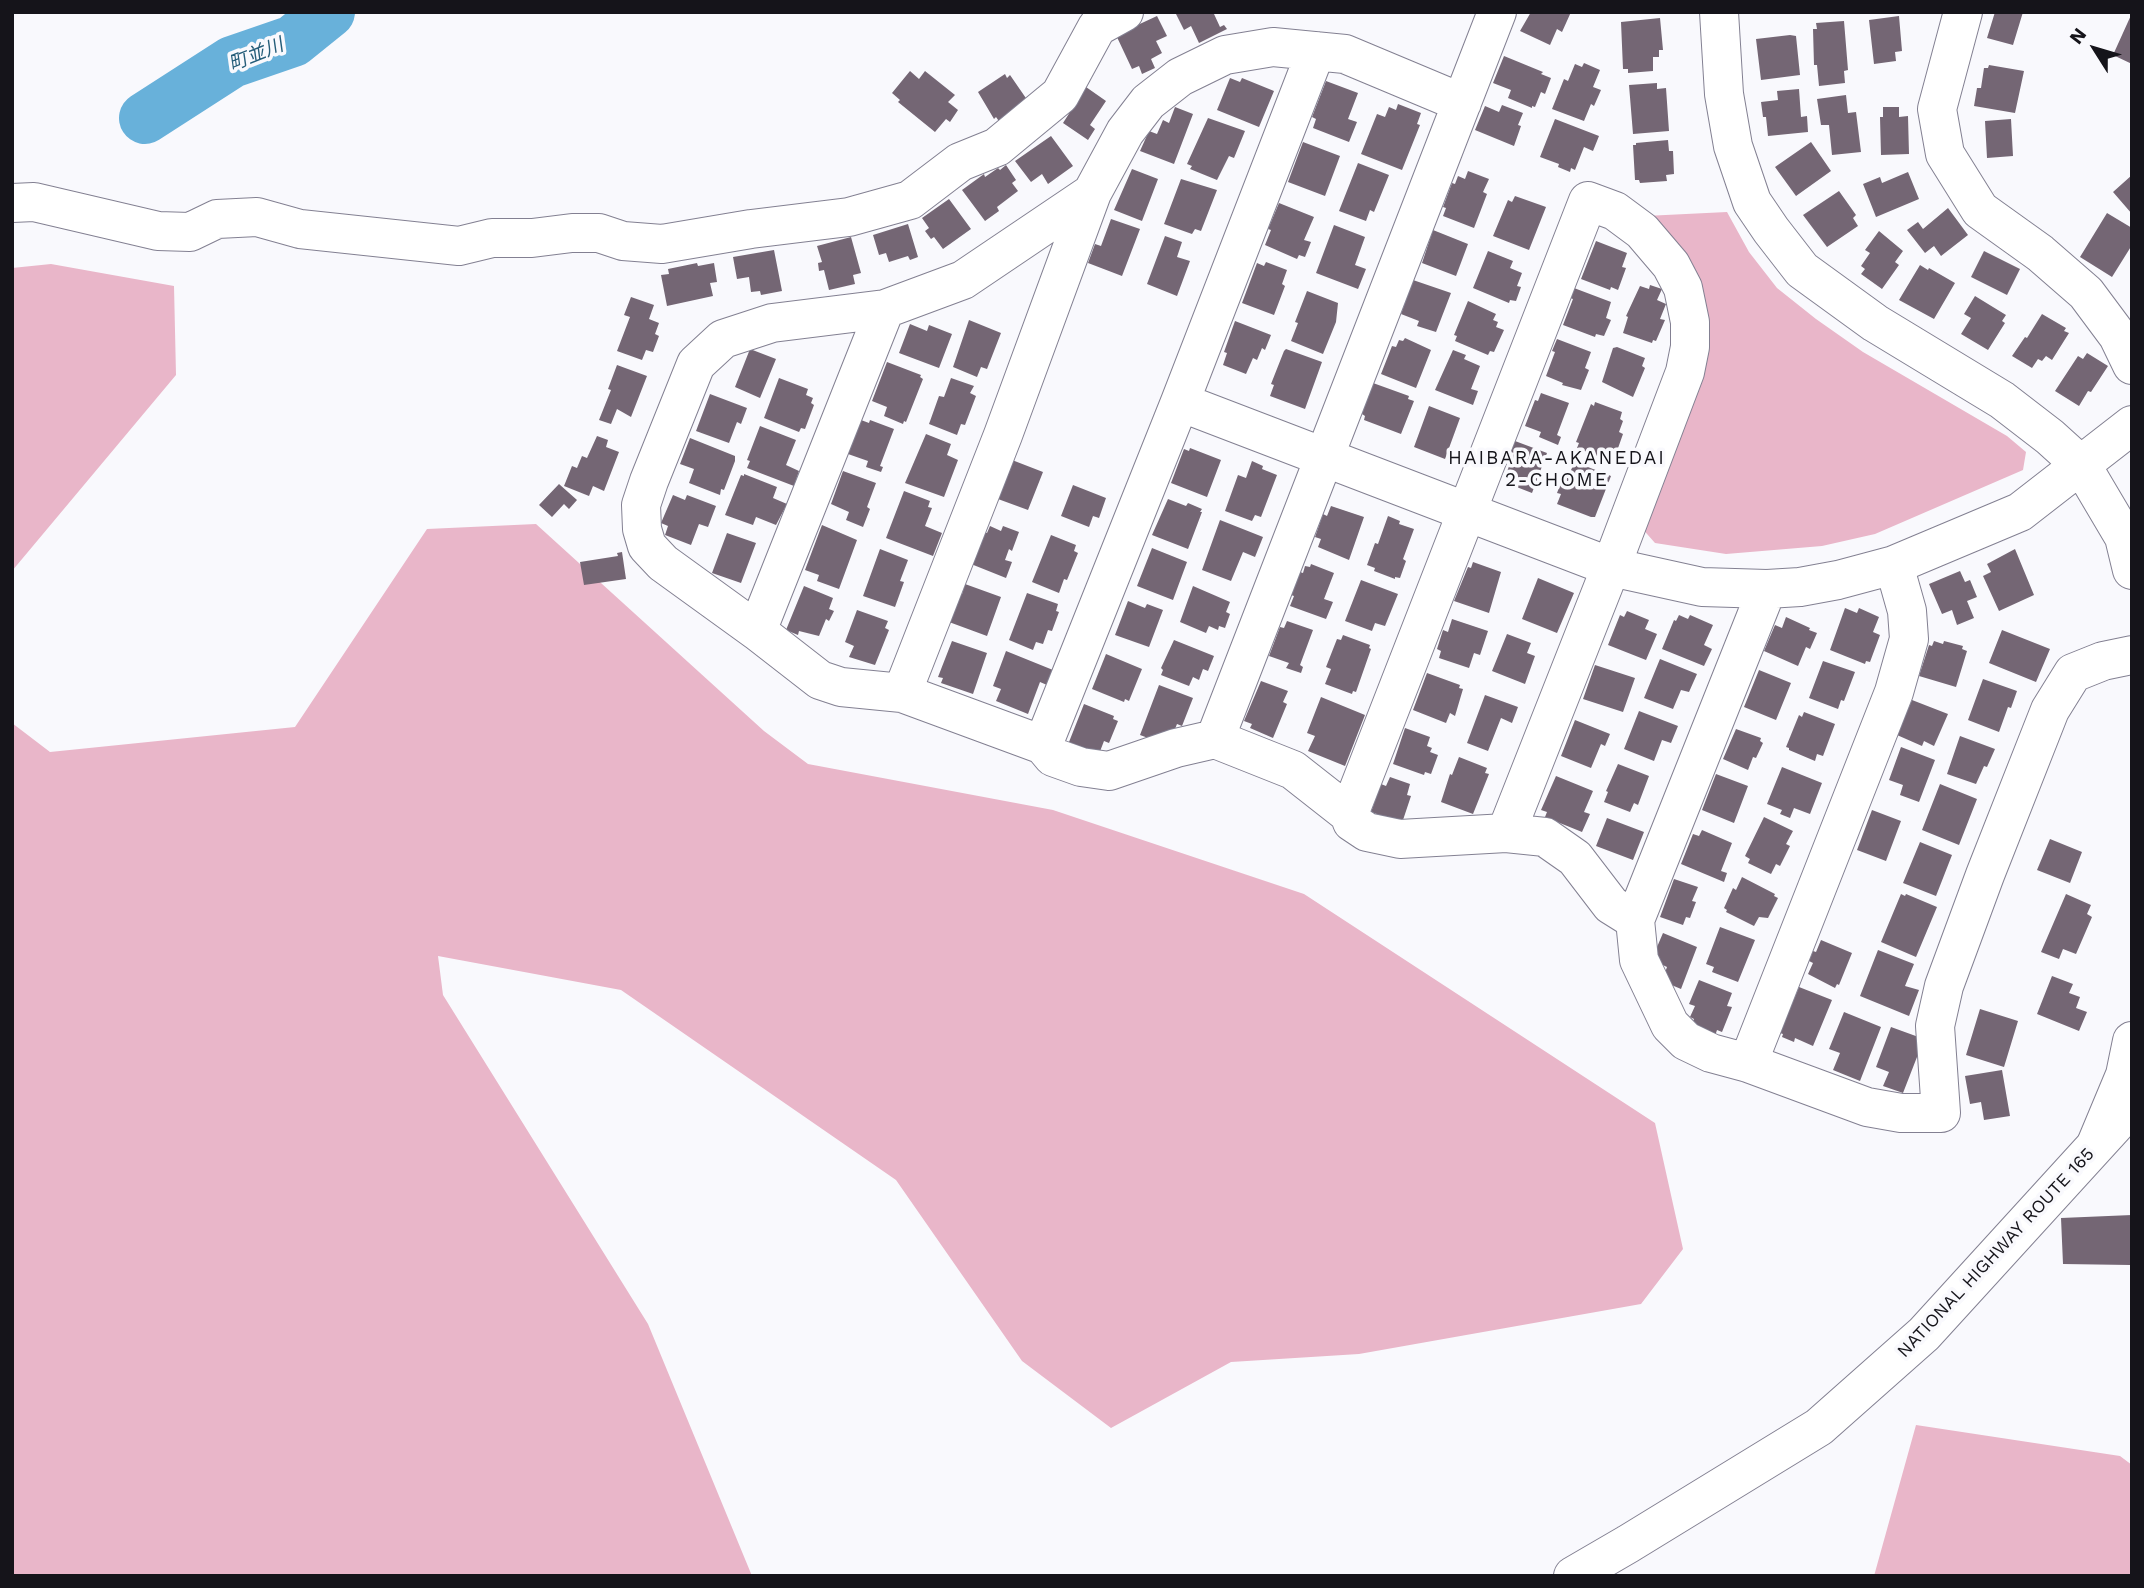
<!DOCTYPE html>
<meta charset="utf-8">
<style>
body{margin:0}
#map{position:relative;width:2144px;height:1588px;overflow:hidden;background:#f9f9fd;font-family:"Work Sans",sans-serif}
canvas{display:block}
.frame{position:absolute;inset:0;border:14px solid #15141a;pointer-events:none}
.north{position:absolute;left:2060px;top:14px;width:70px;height:70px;-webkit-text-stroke:5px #f9f9fd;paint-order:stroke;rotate:307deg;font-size:19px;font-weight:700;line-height:28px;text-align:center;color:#15141a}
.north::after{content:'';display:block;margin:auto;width:24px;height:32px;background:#15141a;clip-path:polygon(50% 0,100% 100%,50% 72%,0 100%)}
</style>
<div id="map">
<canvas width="2144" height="1588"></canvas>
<div class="frame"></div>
<div class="north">N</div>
</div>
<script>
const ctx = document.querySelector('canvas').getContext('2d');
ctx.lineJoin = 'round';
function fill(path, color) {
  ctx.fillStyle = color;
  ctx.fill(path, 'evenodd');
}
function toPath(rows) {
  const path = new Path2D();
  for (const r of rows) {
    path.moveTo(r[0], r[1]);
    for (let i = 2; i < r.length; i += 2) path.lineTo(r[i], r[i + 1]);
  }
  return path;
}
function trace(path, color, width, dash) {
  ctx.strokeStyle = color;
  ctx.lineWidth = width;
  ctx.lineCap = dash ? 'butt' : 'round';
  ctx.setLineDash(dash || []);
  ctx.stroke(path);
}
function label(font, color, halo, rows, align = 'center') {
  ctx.font = font + ' "Work Sans","Noto Sans JP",sans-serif';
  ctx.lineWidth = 7;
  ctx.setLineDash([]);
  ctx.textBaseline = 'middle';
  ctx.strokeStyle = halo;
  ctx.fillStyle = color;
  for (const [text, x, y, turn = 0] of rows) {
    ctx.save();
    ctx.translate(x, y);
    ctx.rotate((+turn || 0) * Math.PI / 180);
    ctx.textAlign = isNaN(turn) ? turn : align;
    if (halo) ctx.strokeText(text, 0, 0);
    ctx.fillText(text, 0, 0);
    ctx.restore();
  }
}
const green = toPath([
 [1727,212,1749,252,1777,288,1816,319,1863,352,2007,436,2026,452,2023,470,1875,534,1822,546,1726,554,1655,543,1640,526,1698,376,1645,216],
 [51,264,174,286,176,375,12,571,12,268],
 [536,524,764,731,808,764,1053,810,1304,894,1655,1123,1683,1249,1641,1304,1359,1354,1231,1362,1111,1428,1022,1361,896,1180,621,990,438,956,443,995,648,1324,752,1576,12,1576,12,723,50,752,295,727,427,529],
 [1916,1425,2120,1456,2132,1465,2132,1576,1874,1576]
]);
const river = toPath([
 [145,118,232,62,293,41,329,12]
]);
const building = toPath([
 [1175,12,1218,12,1214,14,1220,27,1224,25,1227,29,1199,43,1191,26,1184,30],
 [1531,12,1571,12,1562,32,1557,29,1550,45,1520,31],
 [1995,12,2023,12,2013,45,1987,38],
 [2132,13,2132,64,2113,55],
 [1157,16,1167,36,1156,41,1162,53,1151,59,1155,68,1142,74,1139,66,1132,69,1116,35],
 [1899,16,1902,51,1895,52,1896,61,1874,64,1869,20],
 [1660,18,1663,50,1659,50,1659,57,1653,57,1653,71,1628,73,1628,69,1623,69,1621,22],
 [1844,21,1848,70,1844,71,1845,83,1819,86,1817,65,1814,65,1813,29,1817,29,1816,23],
 [1790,35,1796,36,1800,75,1761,80,1756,39],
 [1504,56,1543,72,1541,74,1551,78,1545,94,1541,92,1535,107,1532,106,1532,108,1508,98,1511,90,1493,83],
 [1584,63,1600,70,1593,87,1601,90,1594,106,1591,104,1584,121,1552,109,1564,79,1568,81,1575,64,1582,67],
 [1989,65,2024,71,2015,113,1974,106,1977,88,1981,88,1984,68,1988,68],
 [910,71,919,79,925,71,955,95,948,102,958,110,950,122,946,119,935,132,898,102,900,100,892,93],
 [1005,74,1007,78,1010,75,1030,104,1003,127,996,117,994,119,978,92],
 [1230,78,1240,82,1242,78,1274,91,1259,127,1217,110],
 [1326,81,1358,93,1348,119,1357,122,1349,142,1313,128,1316,119,1312,117],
 [1657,83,1657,89,1666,88,1669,131,1633,134,1629,85],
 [1086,87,1106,101,1090,125,1095,129,1088,140,1063,123],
 [1799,89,1801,117,1807,116,1808,132,1768,136,1766,117,1763,117,1761,102,1778,100,1777,91],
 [1846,95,1848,113,1856,112,1861,152,1832,155,1829,125,1821,125,1817,99],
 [1398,104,1421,113,1417,124,1420,125,1402,170,1361,154,1377,114,1385,117,1389,107,1396,110],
 [1502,105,1523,113,1518,125,1521,126,1514,146,1475,130,1485,106,1499,112],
 [1175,107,1193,114,1174,164,1140,151,1149,131,1157,134,1163,120,1169,123],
 [1883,107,1899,107,1899,117,1908,116,1909,154,1881,155,1880,117,1883,117],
 [1208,118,1245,131,1234,158,1229,156,1217,180,1190,169,1192,166,1187,164],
 [1555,119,1599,136,1593,151,1584,147,1575,170,1571,168,1570,172,1558,167,1559,164,1540,157],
 [2011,119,2013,156,1987,158,1985,121],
 [1051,136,1073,166,1048,184,1042,174,1031,182,1015,161],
 [1668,140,1669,151,1673,151,1674,174,1666,175,1667,181,1640,183,1639,180,1635,180,1633,145,1636,145,1636,143],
 [1303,142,1340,156,1325,196,1288,182],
 [1811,142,1831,171,1796,196,1775,167],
 [1358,163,1389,175,1374,212,1370,210,1366,221,1339,211],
 [1006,165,1016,180,1012,183,1018,191,997,207,999,211,985,221,962,190,984,174,985,177,998,168,1000,170],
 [1132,169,1158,179,1142,221,1114,210],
 [1468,171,1489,179,1483,192,1487,194,1474,228,1443,216,1446,208,1443,207,1452,183,1455,184,1458,176,1465,179],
 [1908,172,1919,199,1876,217,1863,184,1880,177,1882,183],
 [2132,175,2132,214,2113,192],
 [1181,179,1217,190,1201,231,1195,229,1192,234,1164,224],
 [1839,191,1856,215,1853,218,1858,226,1827,247,1803,215],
 [1515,196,1546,207,1529,250,1493,236,1508,200,1512,202],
 [949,199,971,229,943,249,934,237,931,239,925,231,929,228,922,218],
 [1279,203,1314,217,1304,240,1311,242,1305,257,1299,255,1297,259,1265,245,1271,230,1268,229],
 [1948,208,1968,235,1941,256,1934,246,1925,253,1907,230,1918,222,1923,229],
 [2107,213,2132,228,2132,245,2112,277,2080,257],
 [1111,219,1140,229,1122,276,1088,263,1095,244,1101,246],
 [908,224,918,257,910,260,908,256,889,262,886,253,879,255,873,235],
 [1334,225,1365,237,1355,265,1366,269,1358,289,1316,273],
 [1433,230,1468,244,1456,276,1422,263],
 [1879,231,1903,251,1895,262,1899,265,1882,289,1861,274,1865,269,1861,266,1870,253,1865,250],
 [1165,236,1182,242,1177,257,1190,261,1177,296,1147,284],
 [851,237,861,273,853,275,855,284,829,290,824,270,819,271,818,263,822,262,817,246],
 [1596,241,1627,253,1622,267,1626,268,1618,290,1611,287,1610,290,1581,279],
 [774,250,782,291,761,295,760,291,751,292,749,277,737,279,733,257],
 [1488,251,1513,261,1510,268,1522,273,1517,286,1521,287,1516,301,1510,300,1509,303,1473,288],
 [1984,251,2020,269,2007,295,1971,277],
 [1266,262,1287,270,1282,284,1285,286,1274,315,1242,303,1257,263,1264,266],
 [697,263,698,266,714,263,717,282,710,283,713,296,667,306,661,275,669,274,668,269],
 [1920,265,1928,270,1929,268,1955,283,1934,319,1899,300],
 [1413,280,1451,293,1436,332,1417,326,1419,321,1401,314],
 [1650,285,1662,289,1657,300,1666,304,1660,319,1665,320,1656,341,1653,340,1652,343,1623,333,1628,317,1626,316,1640,286,1649,289],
 [1574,288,1611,302,1606,318,1611,320,1604,336,1596,334,1595,337,1563,325,1573,299,1570,298],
 [1307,291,1338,303,1336,322,1323,354,1291,341,1298,323,1295,322],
 [1975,296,2006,315,2002,321,2005,323,1988,350,1961,334,1971,318,1964,314],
 [631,297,654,305,649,319,659,323,655,334,659,336,653,352,646,350,642,360,617,351,630,317,624,315],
 [1468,301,1496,314,1493,320,1498,322,1496,327,1504,330,1494,352,1490,351,1488,355,1455,341,1457,336,1454,335],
 [2042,314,2066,328,2064,331,2069,333,2052,360,2046,356,2042,361,2038,359,2032,368,2012,356,2025,337,2027,338],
 [969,320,1001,333,987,369,981,367,977,377,953,367],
 [1235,321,1271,335,1265,350,1262,348,1257,360,1253,358,1246,374,1223,365,1227,353,1224,352],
 [910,324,927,331,929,325,952,334,939,368,899,353],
 [1405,338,1431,350,1416,388,1381,374,1392,346,1396,347,1399,340,1403,341],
 [1557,339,1591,352,1585,368,1589,370,1581,390,1562,385,1563,383,1546,376,1555,352,1552,351],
 [1617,347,1645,358,1642,366,1645,368,1633,397,1602,382,1613,348],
 [750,349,776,359,760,398,735,387],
 [1286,349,1322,362,1305,409,1270,396,1274,385,1271,384,1284,351],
 [1453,350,1466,355,1464,359,1480,366,1471,389,1478,391,1473,405,1435,390],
 [2087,353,2108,366,2091,392,2088,391,2079,406,2055,391,2078,356,2083,359],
 [887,362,921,375,920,377,923,379,906,422,904,421,903,424,884,416,887,407,872,401],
 [617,365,647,376,631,417,617,409,611,424,599,420,611,390,608,389],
 [779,378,808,389,806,395,813,398,811,403,814,405,805,429,801,428,799,432,764,418],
 [951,378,974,386,970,393,976,396,965,425,961,424,957,435,929,424,939,396,944,397],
 [1373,383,1409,396,1408,399,1414,401,1401,434,1364,420,1365,416,1362,414],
 [1541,393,1569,403,1557,435,1561,437,1558,445,1539,437,1541,432,1525,426,1535,400,1538,401],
 [710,394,747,408,741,424,737,422,729,443,696,431],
 [1595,402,1622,412,1620,419,1623,421,1619,432,1623,434,1617,451,1612,448,1607,460,1577,448,1579,443,1576,442,1591,404,1594,406],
 [1429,406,1460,418,1445,459,1414,447],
 [861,420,869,423,870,420,894,429,880,466,883,467,881,472,866,467,868,461,848,454],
 [760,426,796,440,786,465,799,471,794,486,747,468,750,461,747,460],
 [926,434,951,444,947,455,958,460,944,497,905,483],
 [597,436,608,440,606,447,619,452,604,491,593,486,589,496,564,486,572,466,577,468,582,456,587,458],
 [690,438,735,456,735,461,724,490,721,489,720,495,689,483,694,469,680,464],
 [1515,441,1547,453,1532,493,1514,486,1516,481,1505,477,1514,453,1511,452],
 [1190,448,1221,460,1207,497,1171,483,1184,449,1189,451],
 [1012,460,1043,472,1028,510,998,499],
 [1252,461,1263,466,1262,469,1277,475,1261,517,1255,515,1252,521,1225,511,1238,475,1246,478],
 [1575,462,1611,476,1595,517,1591,517,1557,504,1561,494,1557,493,1565,472,1571,470],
 [843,471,876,483,867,507,870,509,863,527,846,520,849,512,831,504],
 [744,474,777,487,773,498,787,504,776,525,756,517,753,525,725,515,741,475,744,476],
 [559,484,577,500,569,509,564,504,552,517,539,505],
 [1073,485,1106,498,1099,518,1093,516,1089,527,1061,516],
 [904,491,930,501,928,507,932,508,925,526,942,533,933,556,886,538],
 [673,495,685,500,687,495,716,506,708,527,699,524,691,545,665,535,668,526,661,523],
 [1168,499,1186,506,1188,503,1202,509,1200,512,1202,512,1188,549,1152,535],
 [1331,506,1364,517,1349,560,1318,547,1321,539,1315,537,1323,514,1327,516],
 [1388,516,1400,521,1399,524,1414,529,1403,559,1406,561,1400,578,1395,577,1395,579,1374,571,1375,568,1367,565,1375,543,1378,544],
 [1220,520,1263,537,1255,557,1243,552,1231,581,1202,570],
 [822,525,857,540,839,589,817,581,819,575,805,570],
 [990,526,1001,531,1003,526,1019,532,1012,551,1009,549,1005,560,1012,562,1006,578,971,564,984,532,987,533],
 [727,533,756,543,741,583,712,573],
 [1051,535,1076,545,1074,551,1078,553,1067,580,1064,579,1059,593,1032,582],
 [1152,548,1187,562,1173,600,1137,586],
 [880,549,908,560,900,581,904,582,895,607,863,596],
 [2015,549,2034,595,1999,611,1983,576,1991,572,1987,564],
 [622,552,626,579,584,585,580,562,618,556,617,553],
 [1473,562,1501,572,1489,613,1454,601,1468,567,1471,568],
 [1311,564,1334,573,1324,599,1333,602,1326,619,1290,606,1294,596,1291,595,1300,572,1303,573,1305,566,1310,567],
 [1960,571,1965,582,1970,580,1977,597,1967,601,1974,618,1957,625,1952,610,1942,614,1929,584],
 [1538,578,1574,593,1557,633,1522,619],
 [1361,580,1398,594,1385,626,1375,623,1372,631,1345,621],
 [965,584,1001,597,987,636,949,622,960,593,962,594],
 [804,586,833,598,829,609,834,611,829,621,826,619,819,636,799,631,798,635,786,630],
 [1193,586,1230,602,1226,612,1230,614,1225,628,1219,626,1218,630,1209,626,1206,633,1180,622],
 [1027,593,1058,604,1056,611,1059,612,1052,631,1048,630,1043,644,1036,642,1033,650,1009,640],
 [1128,601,1145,608,1147,604,1163,610,1149,647,1115,635],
 [1845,608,1857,613,1859,608,1879,617,1873,632,1880,635,1870,662,1866,661,1865,664,1830,650],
 [857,610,888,621,885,628,889,630,875,665,849,657,854,646,845,642],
 [1627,611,1649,620,1645,629,1657,634,1646,660,1608,645,1620,615,1624,617],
 [1679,615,1688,619,1690,615,1713,625,1704,645,1712,649,1704,666,1662,649,1674,620,1676,621],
 [1786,617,1810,628,1809,630,1817,633,1810,649,1806,647,1798,666,1764,651,1775,625,1782,628],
 [1452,619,1488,631,1480,655,1474,653,1469,668,1439,658,1441,651,1437,649,1443,630,1448,632],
 [1287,621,1313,630,1300,665,1303,667,1301,673,1286,668,1289,663,1269,656,1280,627,1284,628],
 [2002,630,2050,649,2036,682,1989,663],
 [1507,634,1531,643,1527,653,1535,656,1525,684,1492,671],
 [1343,635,1370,645,1369,648,1371,649,1356,692,1353,691,1352,694,1325,684,1331,669,1326,667,1337,639,1341,640],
 [1174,640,1214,656,1208,671,1203,669,1199,680,1193,677,1189,686,1161,675,1163,670,1161,668],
 [952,641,987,653,973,694,941,683,943,678,938,677],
 [1934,641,1943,644,1944,641,1963,646,1962,649,1967,651,1956,687,1919,676,1929,645,1932,646],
 [1006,651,1053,670,1047,685,1040,682,1028,714,996,701,1001,689,993,686],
 [1106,654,1142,669,1129,701,1125,699,1124,702,1092,689],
 [1660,659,1697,674,1689,692,1681,690,1673,709,1644,698],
 [1823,661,1855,672,1844,701,1841,700,1838,709,1809,698],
 [1595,665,1635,678,1623,712,1583,699],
 [1759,670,1791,683,1776,720,1744,707],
 [1427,673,1460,685,1459,688,1463,689,1455,716,1450,713,1446,723,1413,710],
 [1983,679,2017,691,2011,708,2008,707,1999,732,1968,720],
 [1261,681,1288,691,1283,702,1287,704,1273,738,1250,728,1252,724,1244,721],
 [1159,685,1193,698,1182,726,1177,724,1173,734,1164,731,1159,742,1140,735],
 [1485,695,1518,707,1512,723,1501,718,1488,751,1467,743],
 [1321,697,1365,715,1345,766,1308,751,1315,736,1307,733],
 [1912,700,1948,714,1934,746,1924,741,1922,746,1897,735],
 [1084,704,1114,716,1113,719,1118,721,1109,743,1104,741,1099,754,1069,742],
 [1639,711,1678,726,1671,743,1662,740,1654,761,1624,749],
 [1804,712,1835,724,1823,756,1817,754,1815,761,1789,750,1789,748,1786,747,1799,715,1802,717],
 [1575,720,1610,734,1605,746,1601,744,1591,768,1561,756],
 [1405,728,1430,737,1427,746,1432,748,1430,752,1438,755,1431,774,1425,772,1424,775,1393,764],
 [1736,729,1761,738,1760,741,1763,743,1756,758,1753,757,1748,770,1723,759],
 [1960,736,1995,749,1987,767,1984,766,1976,784,1947,774],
 [1901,747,1935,760,1919,802,1900,795,1903,785,1889,780],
 [1459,757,1487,768,1485,773,1489,774,1473,814,1441,802,1450,774,1452,775],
 [1618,764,1649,776,1638,805,1634,803,1630,812,1604,802,1608,792,1606,791],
 [1782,767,1822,783,1810,814,1794,808,1790,818,1780,814,1782,810,1767,804],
 [1716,774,1748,786,1734,823,1702,810],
 [1556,776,1593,791,1584,812,1590,814,1582,832,1545,817,1547,812,1541,810],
 [1390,777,1410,784,1407,795,1411,796,1402,823,1371,812,1381,784,1386,786],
 [1940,784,1977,799,1959,845,1922,830],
 [1872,810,1901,821,1886,861,1857,850],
 [1764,817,1793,831,1786,844,1790,846,1780,866,1776,864,1771,874,1748,863,1750,859,1745,856],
 [1607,818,1644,832,1633,860,1596,846],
 [1702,830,1732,843,1721,871,1727,873,1724,882,1681,864,1693,834,1699,836],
 [2050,839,2082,852,2070,883,2037,870],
 [1920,842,1952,855,1936,896,1903,883],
 [1742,877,1775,894,1774,896,1778,898,1768,918,1759,917,1754,926,1726,912,1727,910,1724,908,1733,888,1736,890],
 [1674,879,1698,887,1692,901,1696,902,1690,918,1686,917,1683,925,1660,917],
 [1901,894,1905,896,1906,894,1937,907,1916,957,1881,942],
 [2066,894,2091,905,2087,914,2092,917,2076,954,2063,949,2059,959,2041,952],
 [1720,927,1755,940,1738,982,1712,972,1714,967,1706,964],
 [1663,933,1697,947,1681,989,1662,981,1667,967,1652,960,1654,945,1657,947],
 [1821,940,1852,953,1839,985,1837,984,1835,988,1808,974,1813,963,1809,961,1813,951,1816,952],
 [1878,950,1914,964,1905,986,1919,990,1909,1016,1860,996],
 [2052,976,2073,984,2069,993,2080,997,2076,1008,2087,1012,2079,1031,2037,1014],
 [1699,980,1732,993,1727,1006,1732,1007,1722,1032,1717,1030,1714,1039,1690,1029,1694,1019,1690,1017,1695,1006,1689,1004],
 [1799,987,1832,1000,1813,1046,1795,1038,1794,1042,1782,1037,1783,1034,1780,1033],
 [1980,1009,2018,1021,2004,1067,1966,1055],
 [1844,1012,1881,1027,1860,1081,1833,1070,1840,1053,1829,1049],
 [1891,1027,1924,1039,1903,1093,1883,1086,1889,1072,1876,1067],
 [2002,1070,2010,1116,1984,1120,1981,1102,1970,1104,1965,1076],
 [2132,1215,2132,1262,2130,1265,2063,1264,2061,1218]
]);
const minor = toPath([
 [1719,12,1724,94,1733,146,1752,202,1771,230,1802,270,1875,323,2002,400,2050,437,2082,466,2124,537,2132,570],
 [1963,12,1937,109,1945,154,1980,210,2040,253,2086,293,2118,336,2132,365],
 [1092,193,963,280,885,309,772,323,723,339,696,364,649,481,641,505,642,529,647,546,663,563,757,631,820,680,841,687,902,693,1043,745,1053,757,1081,767,1109,771,1176,748,1215,739,1293,770,1349,814,1588,201,1615,211,1642,231,1671,265,1683,288,1690,322,1690,347,1685,372,1611,567,1506,833,1545,837,1575,858,1611,905,1635,920,1767,589],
 [12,203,34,202,158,231,190,232,217,219,257,217,300,229,459,246,492,238,532,238,572,233,599,233,623,241,662,244,751,229,849,217,910,200,960,162,997,147,1060,95,1097,27,1124,12],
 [1180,402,1611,567,1702,587,1767,589,1800,587,1838,580,1894,565,2020,512,2132,425],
 [757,631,885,309],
 [902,693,1003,435,1092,193,1125,132,1148,102,1180,77,1225,55,1273,47,1345,54,1462,103],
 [1215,739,1497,12],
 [1043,745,1180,402,1316,51],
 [1349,814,1352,822,1367,832,1400,839,1506,833],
 [1635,920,1639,960,1670,1025,1686,1041,1711,1053,1748,1063,1867,1107,1901,1113,1941,1113,1935,1026,1944,986,1985,875,2050,710,2073,673,2103,661,2132,655],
 [1748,1063,1894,692,1909,639,1907,611,1894,565],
 [2097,1142,2125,1075,2132,1041]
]);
const highway = toPath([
 [1573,1576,1628,1544,1819,1427,1924,1334,2132,1106]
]);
const streetNames = [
 ["NATIONAL HIGHWAY ROUTE 165",1996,1253,-47]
];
const waterNames = [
 ["町並川",256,55,-22]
];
const neighbourhoodNames = [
 ["HAIBARA-AKANEDAI",1557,458],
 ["2-CHOME",1557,480]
];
fill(green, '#e9b6c9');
trace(river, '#68b1da', 52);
fill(building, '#746674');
trace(minor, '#838092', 40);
trace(highway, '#838092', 40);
trace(minor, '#fff', 38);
trace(highway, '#fff', 38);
label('18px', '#15141a', '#f9f9fd', streetNames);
label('italic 19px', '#255d79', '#f9f9fd', waterNames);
ctx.letterSpacing = '2px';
label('19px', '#15141a', '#f9f9fd', neighbourhoodNames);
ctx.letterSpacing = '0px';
</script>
